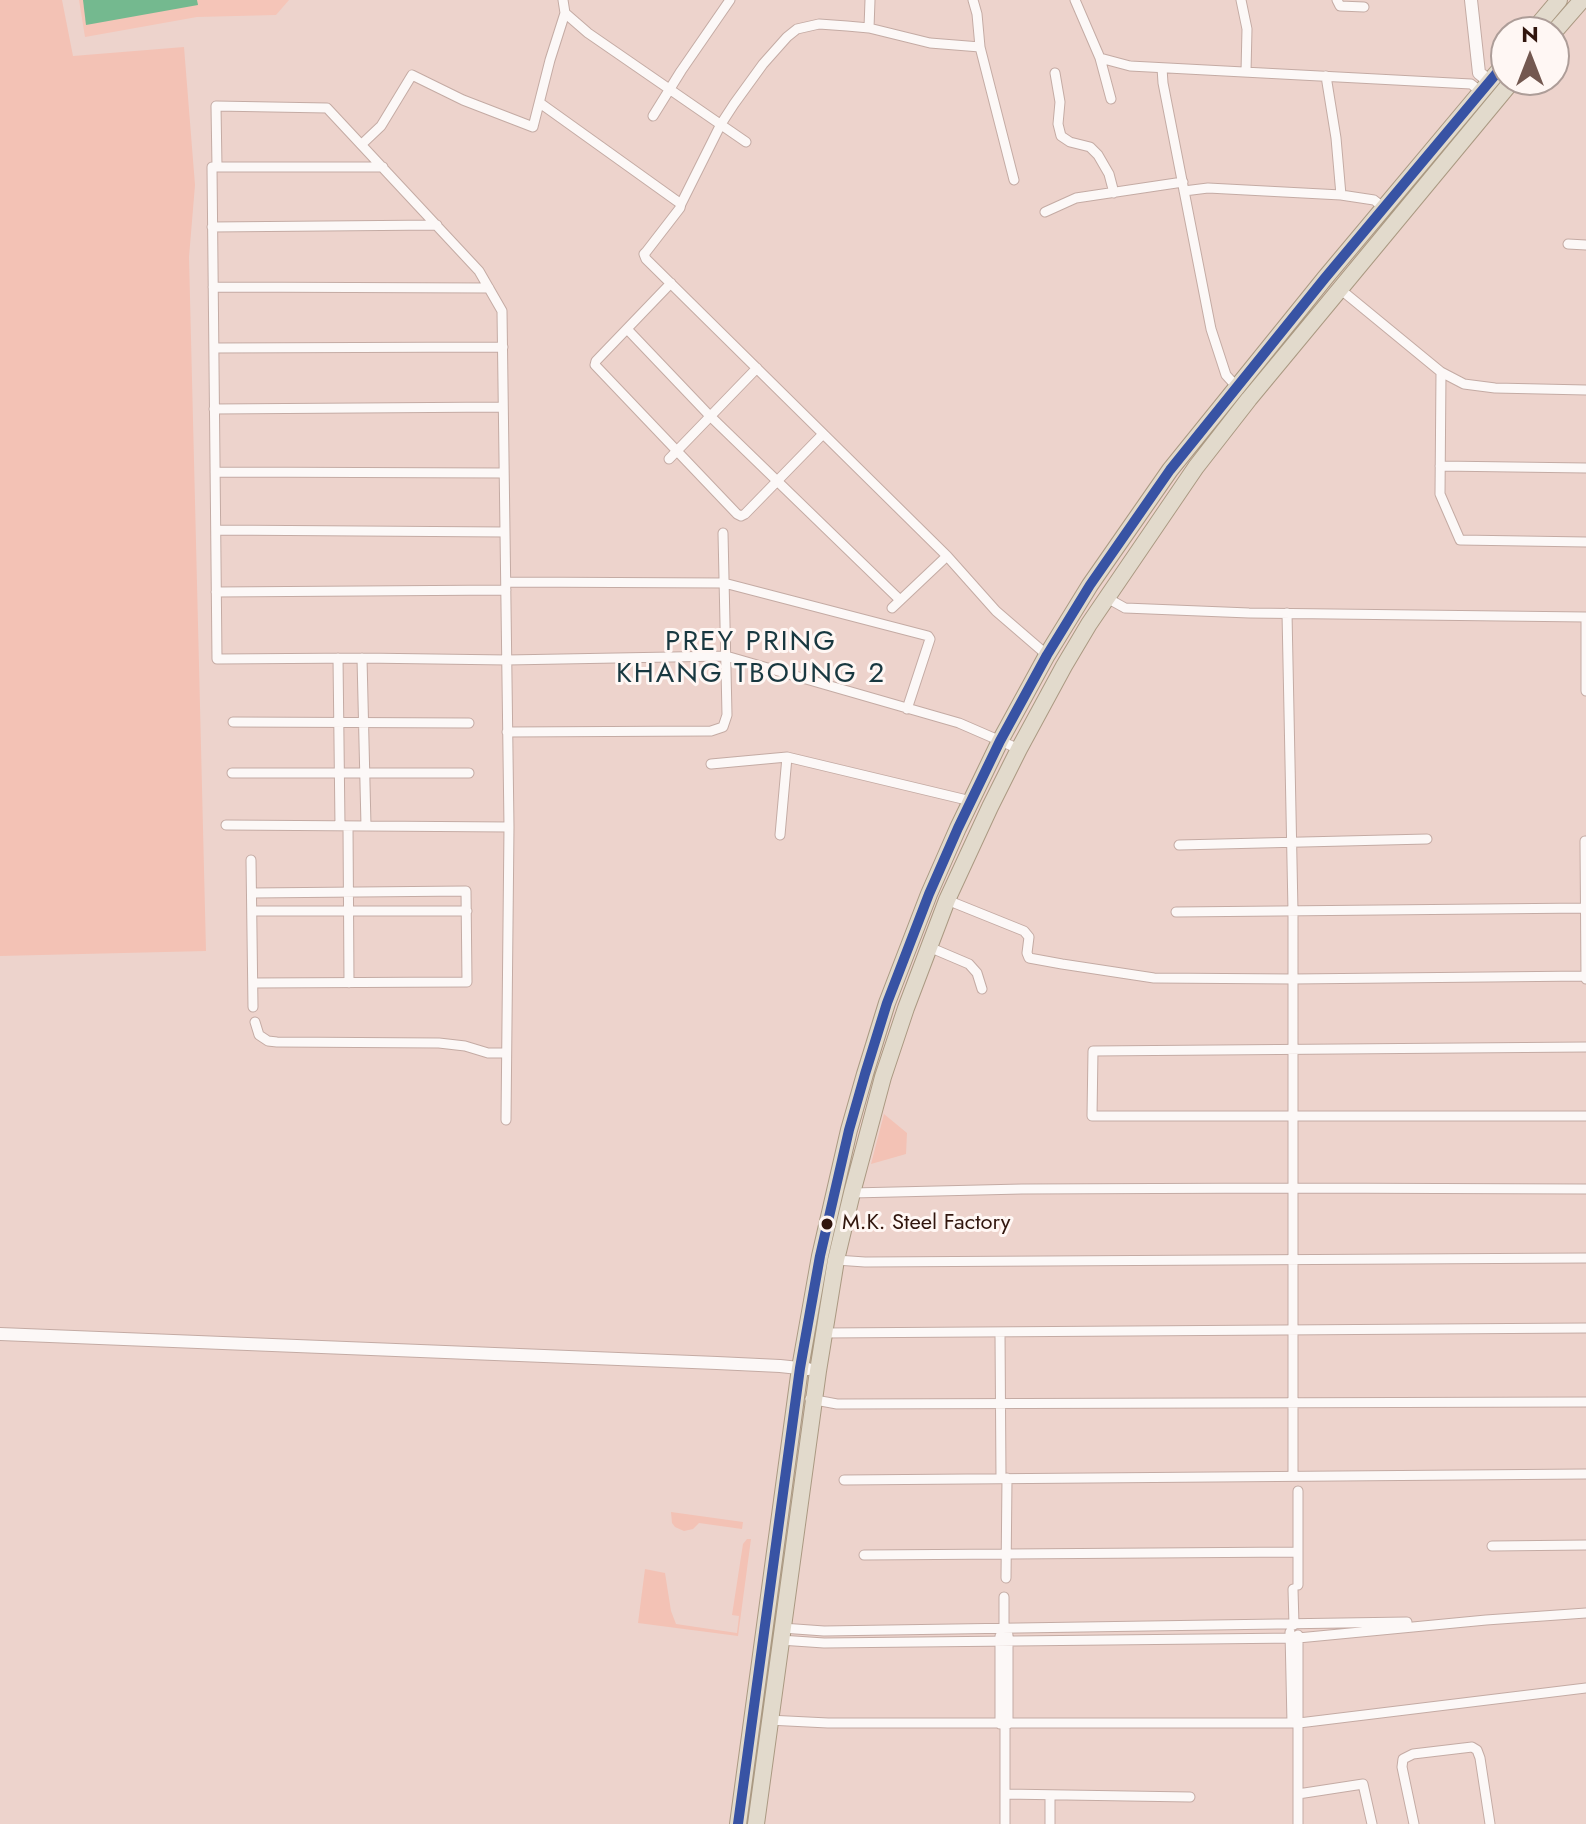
<!DOCTYPE html>
<style>
body{margin:0}
#map{position:relative;width:1586px;height:1824px;overflow:hidden;background:#edd3cc;font-family:Jost,sans-serif}
canvas{display:block}
.north{position:absolute;left:1490px;top:16px;width:80px;height:80px;box-sizing:border-box;background:#fff7f4;border:2px solid #ad9d98;border-radius:50%;rotate:0deg;font-size:22px;font-weight:700;line-height:32px;text-align:center;color:#31160e}
.north::after{content:'';display:block;margin:auto;width:28px;height:36px;background:#735850;clip-path:polygon(50% 0,100% 100%,50% 72%,0 100%)}
</style>
<div id="map">
<canvas width="1586" height="1824"></canvas>
<div class="north">N</div>
</div>
<script>
const ctx = document.querySelector('canvas').getContext('2d');
ctx.lineJoin = 'round';
function fill(path, color) {
  ctx.fillStyle = color;
  ctx.fill(path, 'evenodd');
}
function toPath(rows) {
  const path = new Path2D();
  for (const r of rows) {
    path.moveTo(r[0], r[1]);
    for (let i = 2; i < r.length; i += 2) path.lineTo(r[i], r[i + 1]);
  }
  return path;
}
function trace(path, color, width, dash) {
  ctx.strokeStyle = color;
  ctx.lineWidth = width;
  ctx.lineCap = dash ? 'butt' : 'round';
  ctx.setLineDash(dash || []);
  ctx.stroke(path);
}
function label(font, color, halo, rows, align = 'center') {
  ctx.font = font + ' Jost,sans-serif';
  ctx.lineWidth = 6;
  ctx.setLineDash([]);
  ctx.textBaseline = 'middle';
  ctx.strokeStyle = halo;
  ctx.fillStyle = color;
  for (const [text, x, y, turn = 0] of rows) {
    ctx.save();
    ctx.translate(x, y);
    ctx.rotate((+turn || 0) * Math.PI / 180);
    ctx.textAlign = isNaN(turn) ? turn : align;
    if (halo) ctx.strokeText(text, 0, 0);
    ctx.fillText(text, 0, 0);
    ctx.restore();
  }
}
const built = toPath([
 [79,0,289,0,276,15,197,17,85,37]
]);
const green = toPath([
 [0,0,62,0,73,56,184,47,195,185,189,257,206,951,0,956],
 [884,1114,907,1133,906,1154,871,1164],
 [671,1512,743,1522,742,1529,699,1523,693,1529,684,1531,675,1527,672,1523],
 [747,1539,751,1539,738,1636,638,1623,645,1569,665,1573,671,1611,676,1624,737,1633,739,1616,732,1615,743,1544]
]);
const water = toPath([
 [83,0,197,0,198,5,86,25]
]);
const minor = toPath([
 [563,0,565,13,588,33,746,142],
 [973,0,977,14,980,47,1014,180],
 [1075,0,1100,58,1111,99],
 [1241,0,1247,29,1246,72],
 [1337,0,1340,6,1364,7],
 [869,28,870,0],
 [1100,58,1130,66,1471,84,1480,91],
 [1162,68,1163,83,1211,329,1226,375,1236,386],
 [1055,73,1060,102,1058,124,1061,136,1070,142,1090,147,1098,155,1109,174,1114,193],
 [1326,76,1336,138,1341,195],
 [540,103,681,204,680,208,646,252,644,254,646,259,947,556,996,611,1047,655],
 [653,116,681,71,730,0],
 [362,144,381,126,412,75,463,100,533,127,550,60,565,13],
 [217,167,216,106,327,108,479,271,502,311,509,827,506,1120],
 [383,167,212,167,217,659,362,658,507,660,726,656,959,723,1019,749],
 [1184,191,1208,188,1341,195,1374,200,1383,207],
 [681,204,721,124,734,104,763,64,787,37,797,29,819,24,847,26,869,28,930,43,980,47],
 [1045,212,1076,198,1183,182],
 [212,227,437,225],
 [1568,244,1586,245],
 [671,283,596,361,595,365,737,514,741,516,745,514,823,434],
 [213,287,489,288],
 [1340,289,1441,372,1464,384,1495,388,1586,390],
 [628,330,709,415,900,600],
 [214,348,503,347],
 [1441,372,1440,494,1460,540,1586,542],
 [214,409,503,407],
 [669,459,757,368],
 [1440,466,1586,468],
 [215,472,504,473],
 [216,530,505,532],
 [506,582,724,583,928,636,930,639,907,709],
 [216,592,506,590],
 [1107,598,1125,608,1249,613,1586,617],
 [892,608,947,556],
 [1287,613,1293,911,1293,1475],
 [1586,617,1586,691],
 [338,658,340,826],
 [362,658,366,826],
 [233,722,469,723],
 [507,732,711,731,723,727,727,715,723,533],
 [711,764,787,757,971,801],
 [232,773,469,773],
 [226,825,509,827],
 [348,826,349,983],
 [780,835,787,757],
 [1586,841,1585,841,1586,979],
 [1179,845,1427,839],
 [251,860,253,1007],
 [252,893,466,891,467,982,253,983],
 [947,900,1024,931,1029,937,1027,953,1029,958,1062,964,1154,978,1293,979,1586,976],
 [252,911,467,911],
 [1176,912,1586,908],
 [929,947,969,964,977,973,982,989],
 [255,1022,259,1035,268,1041,277,1042,439,1043,465,1046,488,1053,506,1053],
 [1586,1047,1093,1051,1092,1116,1586,1116],
 [852,1193,1022,1189,1292,1188,1586,1189],
 [836,1260,865,1262,1586,1258],
 [824,1333,1586,1328],
 [1000,1333,1001,1478],
 [810,1399,837,1404,1586,1402],
 [844,1480,1586,1474],
 [1492,1546,1586,1545],
 [864,1555,1297,1552],
 [1006,1578,1007,1478],
 [1298,1585,1298,1491],
 [1293,1589,1294,1625],
 [1004,1597,1004,1629],
 [782,1628,824,1631,1407,1622],
 [1290,1632,1292,1723],
 [1008,1635,1008,1724],
 [1298,1635,1298,1824],
 [1000,1636,1000,1724],
 [780,1640,824,1643,1298,1638,1486,1620,1586,1613],
 [768,1720,828,1723,1299,1723,1586,1688],
 [1005,1724,1005,1824],
 [1005,1794,1190,1797],
 [1298,1794,1363,1784,1372,1824],
 [1050,1795,1050,1824],
 [1414,1824,1402,1767,1403,1759,1413,1754,1472,1747,1477,1750,1480,1758,1490,1824]
]);
const tertiary = toPath([
 [1471,0,1479,73,1489,81],
 [0,1334,717,1363,780,1366,808,1369]
]);
const trunk = toPath([
 [1532,32,1559,0],
 [1554,32,1582,0],
 [738,1824,800,1368,820,1256,849,1130,865,1074,887,1003,929,894,958,828,1000,741,1047,655,1090,585,1170,470,1325,278,1506,62],
 [756,1824,818,1371,836,1260,852,1193,883,1077,906,1008,947,900,990,807,1019,749,1064,666,1089,624,1196,467,1249,399,1513,80]
]);
const bus1 = toPath([
 [738,1824,800,1368,820,1256,849,1130,865,1074,887,1003,929,894,958,828,1000,741,1047,655,1090,585,1170,470,1325,278,1506,62]
]);
const markers = [
 [827,1224,7,"#31160e"]
];
const busNames = [
 ["M.K. Steel Factory",842,1224]
];
const quarterNames = [
 ["PREY PRING",751,643],
 ["KHANG TBOUNG 2",751,675]
];
fill(built, '#f5c5b8');
fill(green, '#f3c2b5');
fill(water, '#74b98f');
trace(minor, '#c4aba4', 11);
trace(tertiary, '#c4aba4', 14);
trace(trunk, '#aa9982', 18);
trace(minor, '#fcf8f7', 9);
trace(tertiary, '#fcf8f7', 12);
trace(trunk, '#e2dacc', 16);
trace(bus1, '#3853a4', 10);
for (const [x, y, r, color] of markers) {
  const dot = new Path2D();
  dot.arc(x, y, r, 0, 2 * Math.PI);
  ctx.fillStyle = color;
  ctx.fill(dot);
  trace(dot, '#fff7f4', 3);
}
label('22px', '#31160e', '#fff7f4', busNames, 'left');
ctx.letterSpacing = '2px';
label('28px', '#183840', '#fff7f4', quarterNames);
ctx.letterSpacing = '0px';
</script>
